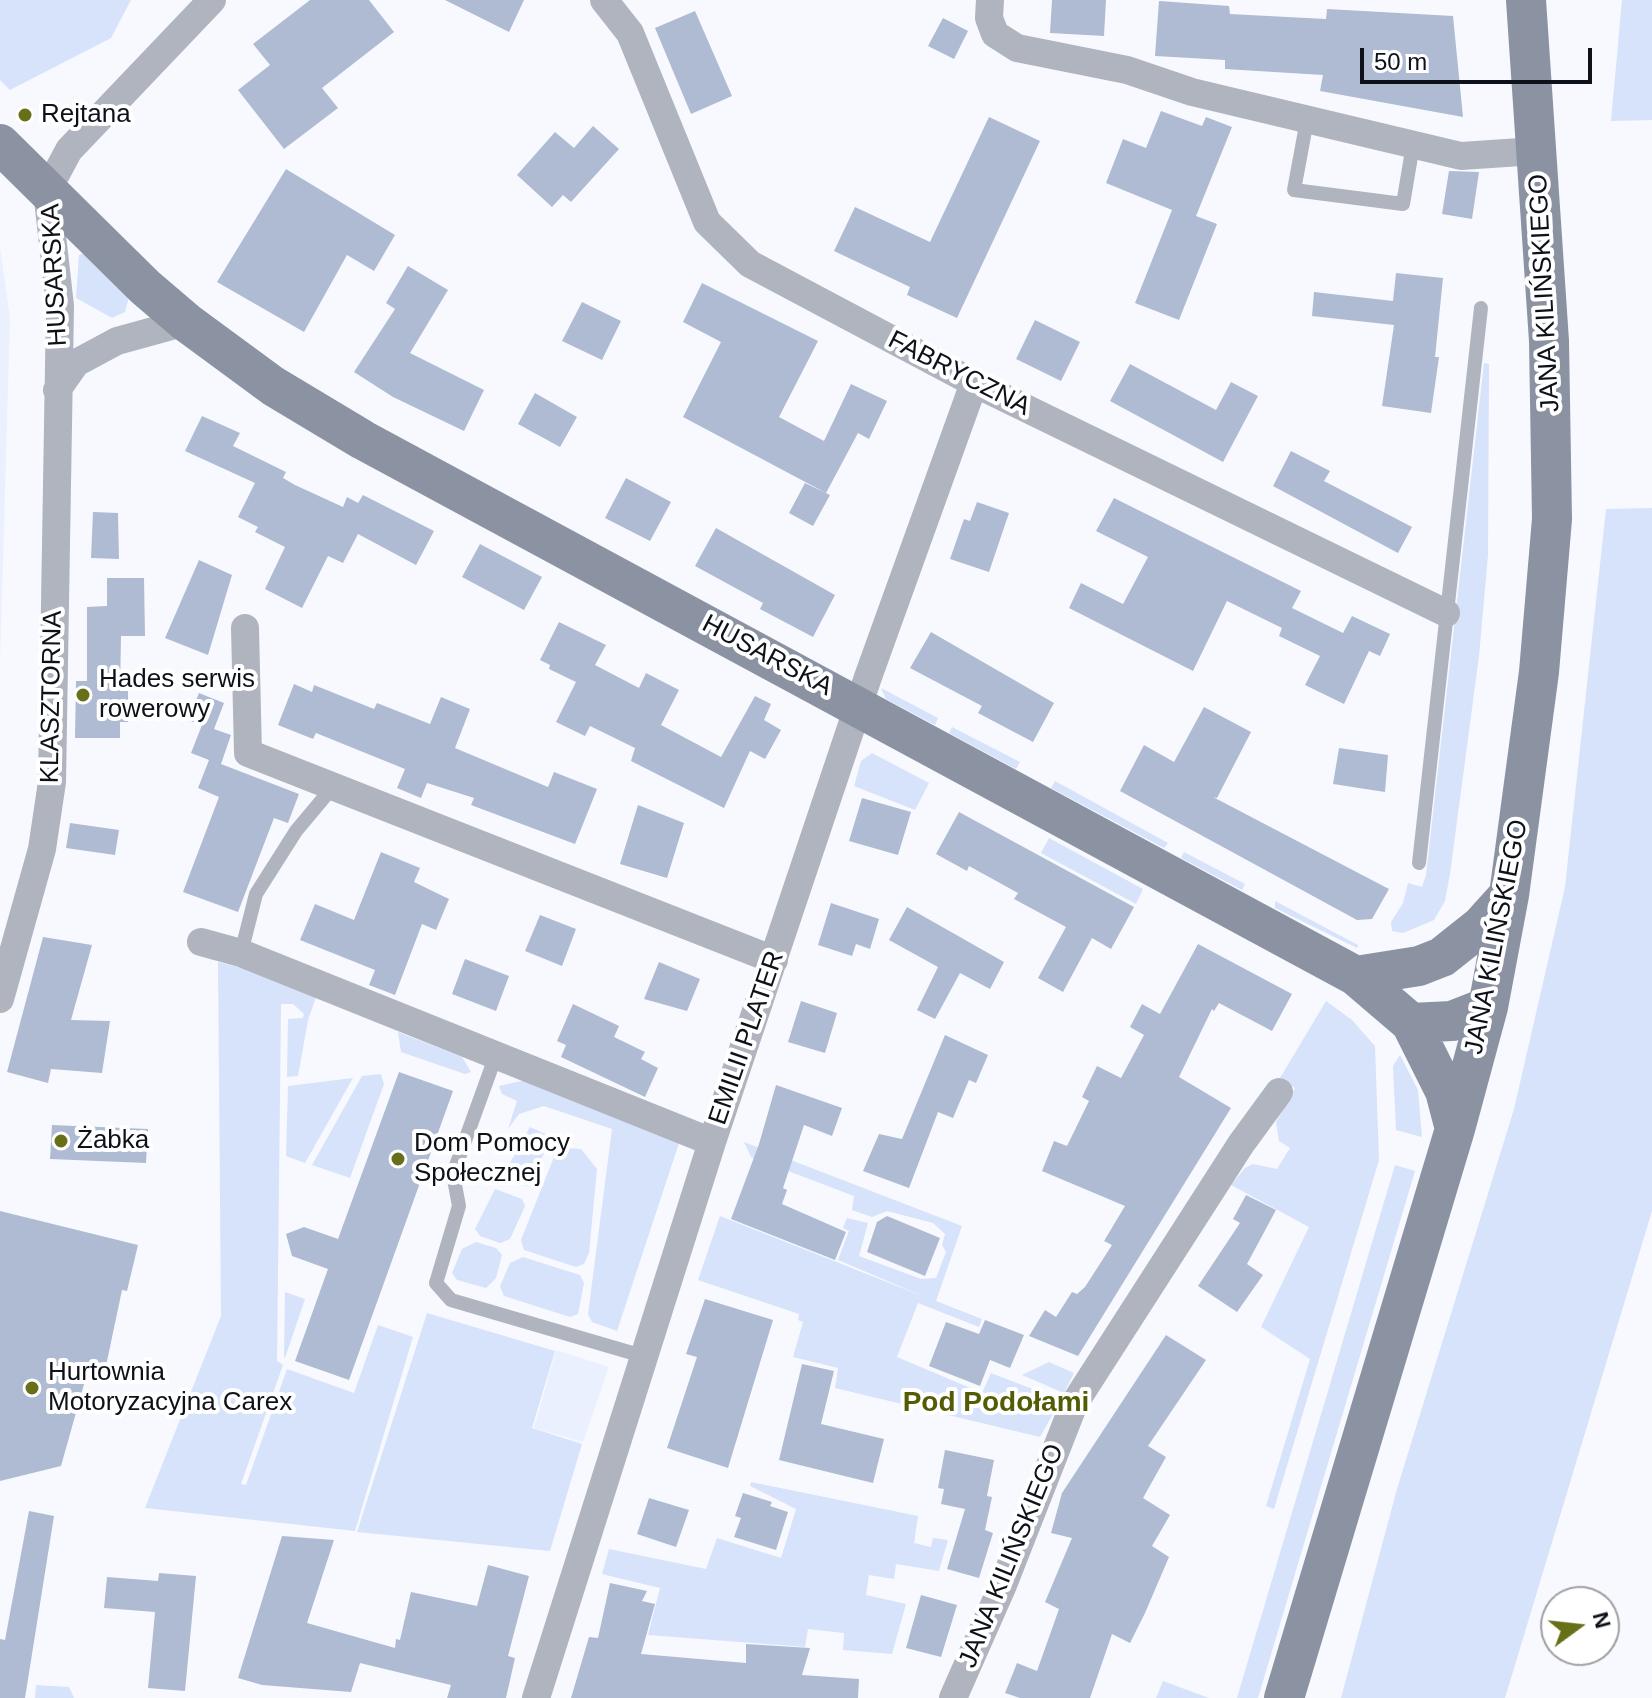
<!DOCTYPE html>
<meta charset="utf-8">
<style>
body{margin:0}
#map{position:relative;width:1652px;height:1698px;overflow:hidden;background:#f7f9ff;font-family:Helvetica,sans-serif}
canvas{display:block}
.north{position:absolute;left:1540px;top:1586px;width:80px;height:80px;box-sizing:border-box;background:#fff;border:2px solid #9ea0a3;border-radius:50%;rotate:75deg;font-size:22px;font-weight:700;line-height:32px;text-align:center;color:#0d1119}
.north::after{content:'';display:block;margin:auto;width:28px;height:36px;background:#677018;clip-path:polygon(50% 0,100% 100%,50% 72%,0 100%)}
.scale{position:absolute;left:1360px;top:48px;width:232px;height:36px;box-sizing:border-box;border:4px solid #0d1119;border-top:0;padding-left:10px;font-size:24px;line-height:28px;white-space:nowrap;color:#0d1119;-webkit-text-stroke:6px #fff;paint-order:stroke}
</style>
<div id="map">
<canvas width="1652" height="1698"></canvas>
<div class="north">N</div>
<div class="scale">50 m</div>
</div>
<script>
const ctx = document.querySelector('canvas').getContext('2d');
ctx.lineJoin = 'round';
function fill(path, color) {
  ctx.fillStyle = color;
  ctx.fill(path, 'evenodd');
}
function toPath(rows) {
  const path = new Path2D();
  for (const r of rows) {
    path.moveTo(r[0], r[1]);
    for (let i = 2; i < r.length; i += 2) path.lineTo(r[i], r[i + 1]);
  }
  return path;
}
function trace(path, color, width, dash) {
  ctx.strokeStyle = color;
  ctx.lineWidth = width;
  ctx.lineCap = dash ? 'butt' : 'round';
  ctx.setLineDash(dash || []);
  ctx.stroke(path);
}
function label(font, color, halo, rows, align = 'center') {
  ctx.font = font + ' Helvetica,sans-serif';
  ctx.lineWidth = 8;
  ctx.setLineDash([]);
  ctx.textBaseline = 'middle';
  ctx.strokeStyle = halo;
  ctx.fillStyle = color;
  for (const [text, x, y, turn = 0] of rows) {
    ctx.save();
    ctx.translate(x, y);
    ctx.rotate((+turn || 0) * Math.PI / 180);
    ctx.textAlign = isNaN(turn) ? turn : align;
    if (halo) ctx.strokeText(text, 0, 0);
    ctx.fillText(text, 0, 0);
    ctx.restore();
  }
}
const built = toPath([
 [0,247,10,318,0,664],
 [556,1350,609,1367,583,1442,534,1428]
]);
const green = toPath([
 [0,0,131,0,111,38,10,90,0,80],
 [1622,0,1652,0,1652,120,1611,121],
 [85,253,129,297,125,312,112,318,76,298,79,255],
 [1484,363,1489,364,1488,555,1479,656,1450,874,1445,901,1434,920,1403,933,1392,931,1391,922,1403,903,1408,883,1422,887,1426,875],
 [1652,508,1652,1211,1505,1698,1341,1698,1397,1489,1514,1109,1565,887,1606,509],
 [881,688,938,718,935,725,886,699],
 [952,727,1020,762,1016,769,949,733],
 [872,753,929,783,915,810,854,786,861,761],
 [1055,781,1168,843,1164,848,1051,788],
 [1049,838,1143,889,1136,904,1041,853],
 [1184,852,1245,884,1242,890,1181,858],
 [1275,901,1358,945,1357,948,1275,908],
 [218,962,243,968,316,997,308,1020,298,1076,287,1077,288,1019,303,1018,304,1014,293,1004,281,1004,277,1361,283,1365,241,1484,246,1485,287,1369,354,1393,378,1325,413,1337,355,1531,145,1508,221,1316],
 [1326,1001,1352,1020,1375,1046,1379,1160,1274,1509,1266,1506,1310,1359,1261,1327,1309,1227,1231,1185,1245,1168,1253,1164,1277,1169,1290,1148,1279,1141,1276,1122,1295,1088,1280,1078],
 [398,1032,462,1057,471,1072,465,1074,401,1052],
 [1400,1055,1418,1090,1422,1137,1396,1130,1393,1066],
 [381,1074,384,1084,350,1178,312,1165,362,1076],
 [353,1078,305,1163,286,1156,288,1086],
 [526,1080,680,1140,617,1331,592,1322,588,1314,612,1129,544,1106,519,1114,508,1129,517,1101,502,1094,499,1086],
 [530,1127,552,1137,528,1186,504,1174],
 [744,1142,962,1226,936,1301,982,1319,979,1327,918,1303,897,1357,982,1393,991,1373,1061,1400,1040,1437,835,1388,838,1368,793,1357,803,1322,798,1320,799,1314,698,1280,720,1216,925,1297,838,1260,849,1231,843,1228,847,1218,868,1223,859,1256,921,1279,936,1278,946,1252,942,1245,945,1234,933,1223,887,1211,872,1217,852,1210,854,1196,751,1157],
 [565,1148,581,1149,597,1169,589,1253,584,1264,576,1267,524,1250,521,1240,554,1157],
 [1395,1165,1415,1171,1258,1698,1237,1698],
 [495,1189,522,1199,525,1206,510,1239,500,1243,480,1236,475,1229],
 [476,1242,496,1248,502,1255,496,1278,486,1288,457,1280,452,1273,462,1249],
 [523,1257,580,1275,584,1283,578,1314,570,1317,504,1296,500,1286,510,1263],
 [285,1292,305,1299,285,1358,284,1357],
 [427,1313,555,1351,532,1428,582,1444,550,1551,357,1532],
 [1049,1362,1074,1373,1064,1393,1022,1375],
 [751,1482,918,1516,914,1543,931,1547,933,1538,948,1540,939,1571,896,1564,894,1579,869,1575,866,1595,906,1604,892,1654,843,1650,844,1633,808,1629,805,1647,648,1635,660,1588,602,1574,609,1549,706,1569,717,1538,781,1558,796,1509,750,1486],
 [1163,1681,1209,1698,1156,1698],
 [36,1685,69,1687,74,1698,35,1698]
]);
const building = toPath([
 [310,0,369,0,394,32,322,88,338,108,284,149,238,90,270,65,253,44],
 [445,0,524,0,509,32],
 [1052,0,1106,0,1104,36,1050,33],
 [1159,1,1229,6,1230,14,1326,19,1327,9,1453,16,1463,117,1320,91,1323,75,1225,69,1225,60,1155,56],
 [695,11,732,96,691,114,655,28],
 [943,18,968,31,954,59,928,46],
 [1161,111,1202,126,1206,117,1232,127,1196,216,1217,224,1179,320,1135,303,1172,210,1106,183,1123,139,1146,148],
 [989,117,1040,141,957,318,907,295,910,287,834,251,855,207,930,242],
 [593,126,619,149,571,202,563,195,552,207,517,175,555,132,574,148],
 [286,169,395,235,374,271,347,255,304,332,217,282],
 [1449,171,1479,172,1472,219,1442,214],
 [408,266,448,290,410,353,484,390,464,431,393,397,354,372,395,309,386,303],
 [1396,273,1443,278,1435,357,1439,357,1431,413,1382,406,1394,325,1312,316,1314,292,1393,301],
 [702,283,818,341,779,417,824,441,851,384,887,401,869,439,858,433,826,493,683,417,721,342,683,322],
 [582,302,621,321,602,360,562,341],
 [1035,320,1080,342,1061,381,1016,359],
 [1130,364,1216,410,1231,382,1258,396,1223,462,1110,401],
 [535,393,577,417,560,447,518,424],
 [202,416,240,433,233,446,286,472,283,478,295,485,343,507,347,497,358,503,363,495,434,531,416,565,358,534,343,563,328,556,302,608,265,589,285,547,255,532,258,527,238,517,255,483,185,451],
 [1291,451,1330,471,1324,481,1412,527,1398,553,1273,486],
 [626,478,671,502,650,541,605,518],
 [805,483,830,495,813,526,789,513],
 [1114,498,1301,591,1292,608,1343,633,1352,616,1390,634,1380,656,1369,651,1344,704,1305,685,1320,656,1279,636,1282,628,1227,601,1193,671,1069,608,1081,583,1123,604,1148,557,1096,531],
 [977,502,1009,513,989,572,950,559,964,519,970,521],
 [93,512,118,513,119,559,91,558],
 [716,528,835,595,813,637,760,609,763,603,695,566],
 [480,544,542,577,524,610,462,577],
 [199,560,232,575,208,655,165,638],
 [107,578,144,578,145,636,121,636,120,691,128,691,128,722,120,722,120,738,75,738,76,681,87,681,87,607,107,606],
 [559,622,606,645,595,665,639,688,646,673,679,690,661,725,721,757,755,696,771,704,764,720,781,730,765,759,750,751,724,808,631,761,635,748,590,726,585,736,556,722,576,682,549,669,550,665,540,660],
 [931,632,1054,703,1033,742,978,713,982,706,910,668],
 [294,684,312,692,314,685,374,709,377,703,430,724,441,697,470,709,455,748,548,787,554,772,597,789,575,844,471,805,474,798,427,783,421,798,397,788,405,769,316,733,313,739,278,725],
 [199,693,224,703,214,729,231,735,221,764,299,794,288,823,274,818,238,912,183,892,219,797,198,788,209,760,191,753,202,725,188,720],
 [1204,707,1251,732,1217,798,1213,797,1389,889,1372,919,1357,920,1120,791,1144,745,1174,762],
 [1339,748,1388,755,1385,792,1333,784],
 [862,798,911,812,898,855,849,841],
 [638,805,684,823,667,878,620,864],
 [959,812,1134,907,1111,949,1092,938,1063,992,1038,978,1066,927,1014,899,1018,893,969,866,967,871,936,854],
 [70,823,119,830,115,855,66,848],
 [381,852,420,868,414,882,449,899,436,930,422,924,395,995,369,985,375,970,300,940,315,904,354,920],
 [831,903,879,919,870,949,856,944,852,956,818,945],
 [907,907,1004,962,990,989,960,973,935,1019,917,1010,938,967,889,940],
 [540,915,576,929,562,966,525,951],
 [43,937,92,945,71,1020,110,1021,102,1073,51,1069,48,1083,7,1072],
 [1198,944,1292,994,1272,1031,1219,1003,1214,1011,1212,1009,1179,1077,1231,1108,1078,1356,1029,1336,1045,1310,1056,1317,1072,1292,1077,1294,1085,1287,1112,1245,1104,1241,1125,1206,1042,1171,1054,1141,1067,1146,1089,1101,1082,1097,1097,1066,1121,1078,1144,1035,1130,1027,1142,1004,1160,1014],
 [465,959,509,976,496,1011,452,994],
 [659,962,700,979,687,1011,644,999],
 [801,1001,837,1013,825,1053,788,1042],
 [573,1004,619,1026,614,1037,645,1052,641,1059,658,1068,645,1097,561,1057,566,1045,557,1041],
 [945,1035,988,1055,976,1083,969,1080,953,1118,938,1112,909,1188,863,1171,879,1134,902,1139],
 [399,1072,453,1091,349,1380,295,1361,328,1269,292,1256,286,1234,304,1227,338,1239],
 [776,1085,842,1108,832,1136,804,1125,783,1188,787,1190,782,1204,846,1232,835,1260,731,1219,759,1144],
 [52,1125,148,1129,146,1163,50,1159],
 [1246,1195,1276,1210,1247,1264,1263,1275,1237,1312,1198,1286,1240,1223,1233,1219],
 [0,1211,138,1245,127,1291,122,1290,106,1366,90,1363,61,1466,0,1481],
 [887,1216,940,1238,925,1276,867,1252,877,1222],
 [705,1299,773,1320,728,1468,667,1448,697,1357,686,1354],
 [985,1320,1024,1335,1010,1368,990,1360,980,1386,929,1366,946,1322,979,1334],
 [1166,1335,1206,1360,1148,1446,1166,1457,1143,1498,1170,1515,1152,1546,1169,1557,1145,1613,1130,1643,1112,1634,1090,1698,1020,1698,1005,1693,1017,1663,1037,1671,1059,1609,1045,1602,1072,1538,1051,1533,1062,1493],
 [802,1364,834,1371,821,1424,884,1439,873,1483,779,1460],
 [945,1450,994,1460,987,1496,992,1497,985,1530,993,1533,979,1578,947,1569,965,1509,941,1504,944,1489,938,1488],
 [743,1493,772,1502,770,1506,788,1512,776,1550,734,1537,741,1518,735,1516],
 [649,1498,689,1510,676,1547,637,1534],
 [29,1511,54,1516,25,1698,0,1698,0,1639,5,1640],
 [282,1536,334,1540,307,1623,395,1648,396,1639,400,1640,411,1592,477,1606,488,1565,529,1576,508,1656,515,1658,506,1698,447,1698,451,1685,360,1663,351,1692,262,1685,238,1678],
 [159,1573,196,1576,185,1691,148,1688,155,1612,104,1608,107,1577,158,1581],
 [610,1583,647,1591,642,1601,655,1604,641,1654,746,1663,746,1644,810,1648,802,1675,859,1679,858,1698,571,1698,589,1637,598,1638],
 [921,1595,957,1605,941,1657,906,1648]
]);
const lane = toPath([
 [1307,120,1294,190,1403,204,1413,145],
 [1419,863,1481,308],
 [241,953,256,894,296,831,332,788],
 [496,1055,453,1174,459,1206,436,1283,451,1300,646,1357]
]);
const street = toPath([
 [604,0,630,33,707,222,750,264,974,383,1446,613],
 [990,0,989,18,995,34,1017,48,1127,70,1192,92,1461,156,1536,151],
 [57,390,76,363,117,341,186,322],
 [245,628,248,753,774,960],
 [201,942,241,953,712,1142],
 [0,999,42,849,52,782,60,306,47,191,69,150,212,0],
 [536,1698,712,1142,868,677,974,383],
 [953,1698,1003,1585,1074,1404,1241,1144,1279,1092]
]);
const secondary = toPath([
 [0,144,145,287,186,322,273,386,363,440,1356,976,1411,1023,1445,1091,1455,1129],
 [1356,976,1419,966,1442,957,1481,926,1509,895],
 [1411,1023,1452,1021,1488,1007],
 [1284,1698,1455,1129,1488,1007,1509,895,1539,672,1552,519,1549,341,1526,0]
]);
const markers = [
 [25,115,8,"#677018"],
 [83,695,8,"#677018"],
 [61,1141,8,"#677018"],
 [398,1159,8,"#677018"],
 [32,1388,8,"#677018"]
];
const poiNames = [
 ["Rejtana",41,115],
 ["Hades serwis",99,680],
 ["rowerowy",99,710],
 ["Żabka",77,1141],
 ["Dom Pomocy",414,1144],
 ["Społecznej",414,1174],
 ["Hurtownia",48,1373],
 ["Motoryzacyjna Carex",48,1403]
];
const streetNames = [
 ["HUSARSKA",55,275,-93],
 ["JANA KILIŃSKIEGO",1545,293,-93],
 ["FABRYCZNA",959,374,27],
 ["HUSARSKA",767,656,28],
 ["KLASZTORNA",52,697,-89],
 ["JANA KILIŃSKIEGO",1497,937,-79],
 ["EMILII PLATER",747,1038,-71],
 ["JANA KILIŃSKIEGO",1012,1556,-68]
];
const neighbourhoodNames = [
 ["Pod Podołami",996,1403]
];
fill(built, '#eaf0fd');
fill(green, '#d7e2fb');
fill(building, '#afbbd3');
trace(lane, '#afb4bf', 14);
trace(street, '#afb4bf', 28);
trace(secondary, '#8b93a3', 40);
for (const [x, y, r, color] of markers) {
  const dot = new Path2D();
  dot.arc(x, y, r, 0, 2 * Math.PI);
  ctx.fillStyle = color;
  ctx.fill(dot);
  trace(dot, '#fff', 3);
}
label('26px', '#0d1119', '#fff', poiNames, 'left');
label('26px', '#0d1119', '#fff', streetNames);
label('bold 28px', '#545b05', '#fff', neighbourhoodNames);
</script>
